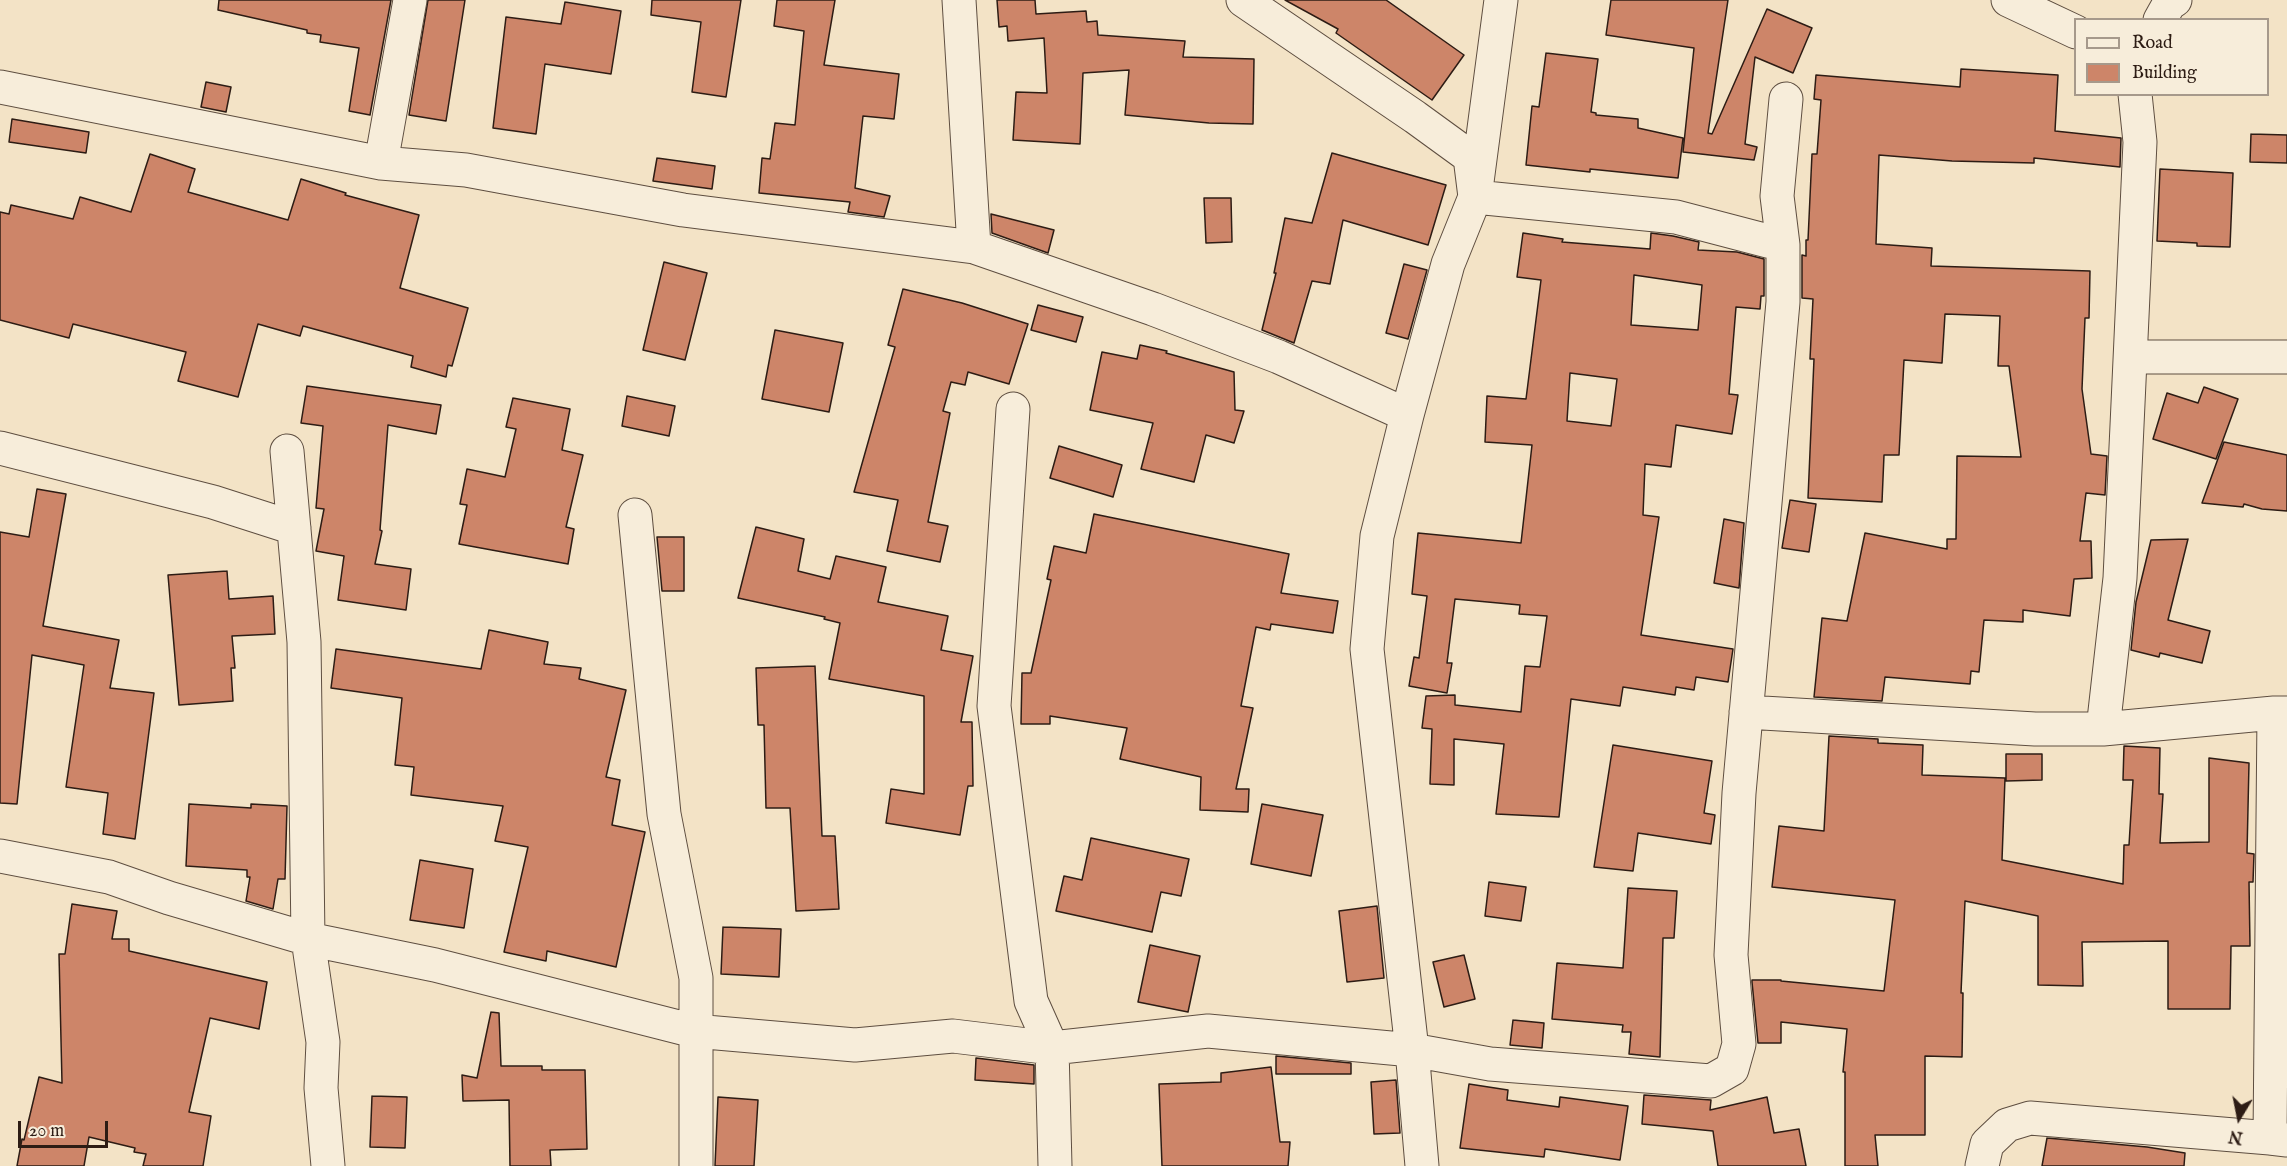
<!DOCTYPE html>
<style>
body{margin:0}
#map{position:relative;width:2287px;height:1166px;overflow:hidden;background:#f3e3c6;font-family:"IM FELL English",serif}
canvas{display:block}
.legend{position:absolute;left:2074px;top:18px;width:195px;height:78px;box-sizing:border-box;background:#f7edda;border:2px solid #a6998b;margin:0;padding:8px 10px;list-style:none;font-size:18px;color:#2d1c14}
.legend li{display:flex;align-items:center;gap:12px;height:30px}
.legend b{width:30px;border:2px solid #a6998b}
.north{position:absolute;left:2209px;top:1088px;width:60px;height:60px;-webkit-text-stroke:4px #f7edda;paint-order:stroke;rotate:190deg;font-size:16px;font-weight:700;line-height:24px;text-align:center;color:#2d1c14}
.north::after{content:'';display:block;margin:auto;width:21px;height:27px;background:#2d1c14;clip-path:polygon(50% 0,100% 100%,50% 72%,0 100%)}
.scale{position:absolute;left:18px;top:1121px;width:90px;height:27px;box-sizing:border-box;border:3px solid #2d1c14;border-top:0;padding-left:8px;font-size:18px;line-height:21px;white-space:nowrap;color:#2d1c14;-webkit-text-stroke:4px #f7edda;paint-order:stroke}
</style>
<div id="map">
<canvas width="2287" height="1166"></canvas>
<ul class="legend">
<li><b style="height:8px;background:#f7edda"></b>Road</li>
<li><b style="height:16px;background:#cd8569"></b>Building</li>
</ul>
<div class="north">N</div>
<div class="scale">20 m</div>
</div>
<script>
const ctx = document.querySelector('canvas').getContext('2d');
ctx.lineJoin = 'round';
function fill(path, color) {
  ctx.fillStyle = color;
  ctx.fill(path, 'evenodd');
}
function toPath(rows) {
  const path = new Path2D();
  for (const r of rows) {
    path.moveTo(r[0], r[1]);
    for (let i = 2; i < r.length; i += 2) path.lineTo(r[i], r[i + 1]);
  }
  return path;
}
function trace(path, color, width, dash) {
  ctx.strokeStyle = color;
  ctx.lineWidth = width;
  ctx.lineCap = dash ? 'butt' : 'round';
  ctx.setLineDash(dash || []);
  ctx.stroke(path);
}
const building = toPath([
 [219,0,391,0,370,115,349,111,359,48,320,42,321,35,307,33,307,30,218,10,219,0],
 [428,0,465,0,446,121,409,115,428,0],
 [652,0,741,0,726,97,692,92,701,22,651,15,652,0],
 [777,0,835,0,824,65,899,74,894,119,863,116,855,188,890,196,884,217,848,212,850,202,759,193,762,158,770,159,775,123,795,125,804,31,774,26,777,0],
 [997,0,1035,0,1036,14,1086,11,1087,22,1097,21,1098,35,1185,41,1183,57,1254,59,1253,124,1209,123,1125,115,1129,70,1083,73,1080,144,1013,140,1016,92,1047,93,1044,38,1008,41,1007,26,999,27,997,0],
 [1285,0,1386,0,1464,55,1432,100,1336,33,1338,29,1285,0],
 [1611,0,1728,0,1708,133,1712,134,1767,9,1812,28,1793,73,1755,57,1745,144,1757,147,1754,160,1683,152,1694,48,1606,35,1611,0],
 [565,2,621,11,611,74,545,64,536,134,493,128,506,17,561,24,565,2],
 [1546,53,1598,59,1591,112,1596,113,1596,115,1638,119,1638,128,1683,138,1678,178,1590,169,1590,172,1526,165,1532,106,1539,107,1546,53],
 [1961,69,2058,75,2055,131,2121,138,2120,167,2034,158,2034,163,1952,161,1879,155,1876,244,1932,248,1931,266,2090,271,2089,318,2085,318,2082,389,2091,454,2107,456,2105,495,2086,493,2080,541,2091,541,2092,578,2074,579,2070,616,2023,610,2023,622,1984,620,1979,672,1971,671,1970,684,1885,677,1882,701,1814,697,1822,618,1847,621,1865,533,1947,549,1947,539,1956,539,1957,456,2021,457,2009,366,1998,366,2000,316,1945,314,1942,363,1904,360,1899,455,1884,455,1882,502,1808,498,1814,359,1810,359,1813,299,1802,298,1802,255,1806,256,1806,240,1808,240,1812,154,1817,154,1821,100,1814,99,1816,75,1960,87,1961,69],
 [206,82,231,87,226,112,201,107,206,82],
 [12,119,89,132,86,153,9,142,12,119],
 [2251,134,2287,135,2287,163,2250,162,2251,134],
 [1332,153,1446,185,1428,245,1343,220,1330,284,1312,281,1294,343,1262,330,1276,273,1274,273,1285,218,1312,223,1332,153],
 [150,154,195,169,188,192,288,220,301,179,346,193,345,195,419,215,400,288,468,308,452,366,448,365,446,377,411,367,413,356,303,326,300,336,258,324,238,397,178,381,186,352,73,324,69,338,0,320,0,212,9,214,11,205,73,219,80,197,131,212,150,154],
 [657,158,715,166,712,189,653,181,657,158],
 [2160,169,2233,173,2230,247,2197,246,2197,243,2157,241,2160,169],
 [1204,198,1231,198,1232,242,1206,243,1204,198],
 [991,214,1054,230,1048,253,992,233,991,214],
 [1523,233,1563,239,1562,242,1650,249,1651,233,1673,236,1699,242,1698,250,1737,252,1764,259,1764,296,1761,296,1760,309,1736,307,1729,394,1738,395,1732,434,1676,425,1671,467,1645,464,1643,515,1659,517,1641,635,1733,649,1728,682,1696,677,1694,690,1676,687,1675,695,1623,687,1620,706,1571,699,1559,817,1496,814,1504,744,1454,739,1454,785,1430,784,1432,729,1422,728,1426,696,1455,695,1455,705,1521,712,1525,666,1540,667,1547,616,1519,614,1520,605,1455,599,1447,663,1452,663,1447,693,1409,686,1414,657,1419,658,1427,596,1412,594,1418,533,1521,543,1532,445,1485,442,1487,396,1526,399,1541,280,1517,277,1523,233],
 [1634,275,1702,285,1698,330,1631,325,1634,275],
 [1570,373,1617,379,1611,426,1567,421,1570,373],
 [664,262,707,273,685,360,643,350,664,262],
 [1404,264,1427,270,1408,339,1386,333,1404,264],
 [903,289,962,303,1028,324,1009,384,968,372,965,385,951,382,943,411,950,413,928,522,948,526,940,562,887,551,898,500,854,492,895,347,888,345,903,289],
 [1038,305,1083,317,1076,342,1031,330,1038,305],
 [775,330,843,343,829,412,762,399,775,330],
 [1140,345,1167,351,1166,353,1234,372,1235,410,1244,411,1234,443,1206,435,1194,482,1141,469,1153,423,1090,410,1102,352,1137,359,1140,345],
 [307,386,441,405,436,434,388,425,380,530,382,531,375,564,411,569,406,610,338,600,344,556,316,551,324,509,316,508,323,426,301,423,307,386],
 [2204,387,2238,399,2216,459,2153,439,2167,393,2198,403,2204,387],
 [627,396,675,406,669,436,622,426,627,396],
 [513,398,570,409,562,450,583,455,566,527,574,529,568,564,459,544,467,505,460,504,467,469,505,477,516,429,506,427,513,398],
 [2224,442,2287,455,2287,511,2262,509,2244,504,2243,507,2202,503,2224,442],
 [1059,446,1122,465,1113,497,1050,478,1059,446],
 [37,489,66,494,43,626,119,640,110,688,154,693,135,839,103,834,108,793,66,787,84,665,32,655,17,804,0,803,0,532,29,537,37,489],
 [1790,500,1816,504,1809,552,1782,548,1790,500],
 [1094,514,1289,554,1281,593,1338,601,1333,633,1271,624,1270,630,1256,627,1241,706,1253,708,1236,789,1249,789,1248,812,1200,810,1201,777,1120,759,1127,728,1050,716,1050,724,1021,724,1022,673,1031,673,1051,580,1047,579,1054,546,1086,553,1094,514],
 [1724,519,1744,523,1739,588,1714,583,1724,519],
 [756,527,804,539,798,571,830,579,836,556,886,567,878,602,948,616,941,650,973,656,961,722,972,722,973,786,968,786,960,835,886,823,891,789,924,794,924,696,829,679,840,623,824,619,825,617,738,598,756,527],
 [657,537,684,537,684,591,662,591,657,537],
 [2188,539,2168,620,2210,631,2202,663,2160,653,2159,657,2131,650,2136,602,2151,540,2188,539],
 [227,571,229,599,273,596,275,634,232,636,235,668,231,668,233,701,179,705,168,575,227,571],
 [489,630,548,642,544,664,581,668,579,679,626,690,606,777,620,780,612,825,645,832,616,967,547,951,546,961,504,952,528,847,495,841,503,806,411,795,414,767,395,765,402,698,331,688,336,649,481,669,489,630],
 [815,666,822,836,835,836,839,909,796,911,790,808,766,808,764,725,758,725,756,668,815,666],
 [1829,736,1878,739,1878,743,1923,745,1922,775,2005,778,2002,860,2123,884,2124,845,2129,845,2133,780,2123,780,2124,746,2160,748,2159,794,2163,794,2160,843,2209,842,2209,758,2249,763,2247,853,2254,854,2253,882,2249,882,2250,946,2231,946,2230,1009,2168,1009,2168,941,2082,942,2083,986,2038,985,2038,916,1965,901,1961,993,1963,993,1962,1057,1925,1056,1925,1135,1875,1135,1878,1166,1845,1166,1845,1072,1843,1072,1847,1029,1781,1022,1781,1043,1758,1043,1752,982,1752,980,1781,980,1781,981,1884,991,1895,900,1772,887,1779,826,1824,831,1829,736],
 [1613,745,1712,761,1704,813,1715,815,1711,844,1638,833,1633,871,1594,867,1613,745],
 [2006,754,2042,754,2042,780,2006,781,2006,754],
 [189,804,251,808,251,804,287,806,285,879,278,879,273,909,246,901,250,877,247,877,247,870,186,866,189,804],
 [1262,804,1323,815,1311,876,1251,864,1262,804],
 [1091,838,1189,859,1181,896,1161,892,1152,932,1056,911,1064,876,1082,880,1091,838],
 [420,860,473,869,464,928,410,920,420,860],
 [1489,882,1526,887,1521,921,1485,916,1489,882],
 [1628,888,1677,891,1674,938,1663,938,1660,1057,1629,1054,1631,1032,1622,1032,1623,1025,1552,1019,1557,963,1623,968,1628,888],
 [72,904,117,911,112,939,129,939,129,951,267,982,259,1029,210,1018,189,1112,211,1116,203,1166,143,1166,146,1154,134,1152,135,1148,89,1137,84,1166,17,1166,22,1139,24,1140,39,1077,62,1083,59,954,65,954,72,904],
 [1377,906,1384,978,1347,982,1339,911,1377,906],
 [723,927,781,929,779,977,721,974,723,927],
 [1150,945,1200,956,1188,1012,1138,1002,1150,945],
 [1464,955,1475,999,1444,1007,1433,962,1464,955],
 [491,1012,499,1013,501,1066,542,1066,542,1070,585,1070,587,1149,550,1150,551,1166,510,1166,509,1100,463,1101,462,1075,477,1078,491,1012],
 [1513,1020,1544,1023,1542,1048,1510,1045,1513,1020],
 [1276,1056,1351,1063,1351,1074,1276,1074,1276,1056],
 [976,1058,1034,1065,1034,1084,975,1080,976,1058],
 [1271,1067,1280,1142,1290,1142,1288,1166,1162,1166,1159,1084,1221,1082,1221,1073,1271,1067],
 [1396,1080,1400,1133,1374,1134,1371,1082,1396,1080],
 [1469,1084,1508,1090,1507,1100,1559,1107,1560,1097,1628,1106,1620,1160,1545,1149,1544,1157,1460,1148,1469,1084],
 [1644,1095,1711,1100,1710,1110,1767,1097,1774,1133,1799,1129,1806,1166,1718,1166,1713,1131,1642,1124,1644,1095],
 [372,1096,407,1097,405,1148,370,1147,372,1096],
 [718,1097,758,1100,754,1166,715,1166,718,1097],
 [2047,1138,2147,1147,2185,1153,2184,1166,2042,1166,2047,1138]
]);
const street = toPath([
 [959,0,974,247],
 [1243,0,1415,117,1470,157,1475,197,1676,217,1783,245],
 [2008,0,2076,32],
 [2160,20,2169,4,2175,0],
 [0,87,381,163,466,170,683,210,974,247,1153,309,1279,357,1407,415],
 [381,163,410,0],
 [2131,357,2287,357],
 [1013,409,994,706,1031,1001,1052,1048,1055,1166],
 [0,448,213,502,294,528],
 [287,451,304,642,308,939,323,1042,321,1088,328,1166],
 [635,515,664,814,696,978,696,1166],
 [1746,712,2035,729,2103,729,2274,713,2287,713],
 [2274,713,2270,1138,2287,1140],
 [2103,729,2120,578,2140,142,2135,94],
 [0,856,109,877,169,898,308,939,435,965,694,1031,855,1045,953,1036,1052,1048,1208,1031,1412,1050,1490,1064,1711,1081,1732,1069,1739,1044,1731,955,1739,793,1783,302,1783,245,1777,196,1786,99],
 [1422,1166,1412,1050,1367,649,1377,536,1407,415,1448,264,1475,197,1501,0],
 [1982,1166,1987,1144,2007,1125,2030,1118,2270,1138]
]);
fill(building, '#cd8569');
trace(building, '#2d1c14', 1.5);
trace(street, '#5e4e40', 35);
trace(street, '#f7edda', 33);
</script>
